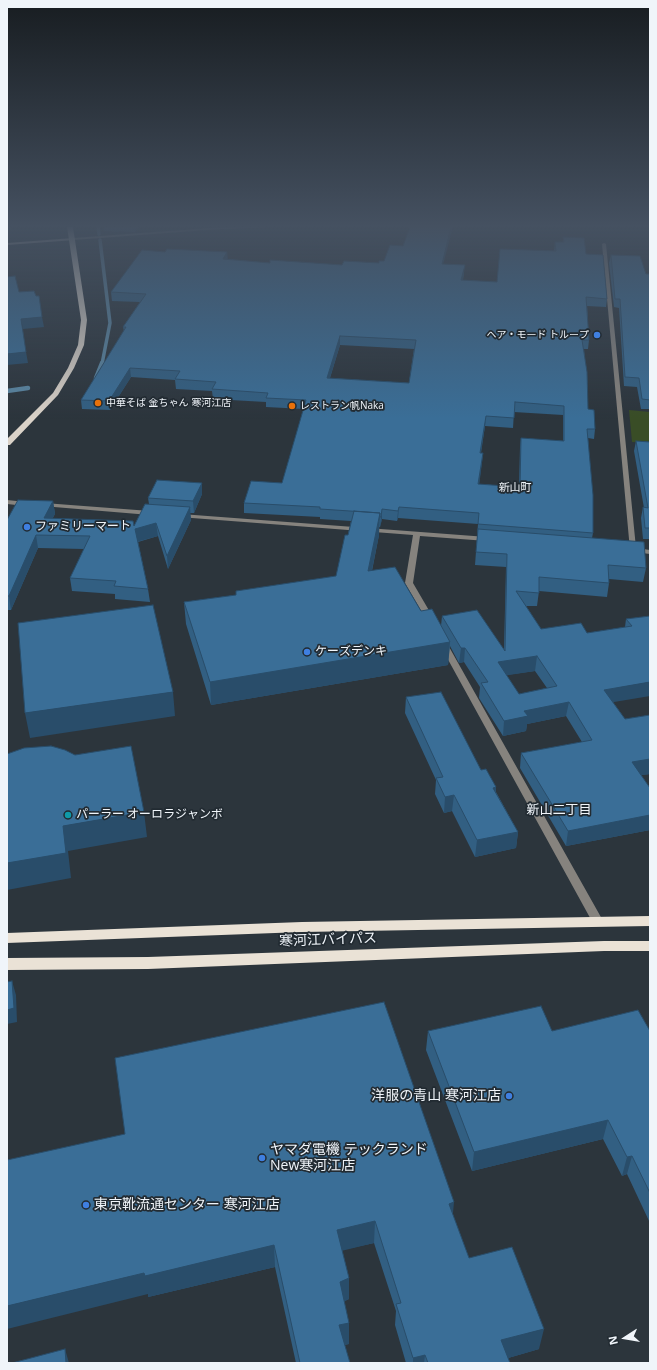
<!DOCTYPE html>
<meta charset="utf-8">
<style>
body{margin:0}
#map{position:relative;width:657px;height:1370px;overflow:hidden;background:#2c353c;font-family:"Open Sans",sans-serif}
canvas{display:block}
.frame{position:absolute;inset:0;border:8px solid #f0f5fa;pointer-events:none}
.north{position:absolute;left:605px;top:1318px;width:40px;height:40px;-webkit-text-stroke:3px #222b32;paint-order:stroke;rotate:258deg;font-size:11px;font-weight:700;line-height:16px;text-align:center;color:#f0f5fa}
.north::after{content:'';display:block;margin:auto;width:14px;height:18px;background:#f0f5fa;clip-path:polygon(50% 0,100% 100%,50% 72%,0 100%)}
</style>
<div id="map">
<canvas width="657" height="1370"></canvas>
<div class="frame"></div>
<div class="north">N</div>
</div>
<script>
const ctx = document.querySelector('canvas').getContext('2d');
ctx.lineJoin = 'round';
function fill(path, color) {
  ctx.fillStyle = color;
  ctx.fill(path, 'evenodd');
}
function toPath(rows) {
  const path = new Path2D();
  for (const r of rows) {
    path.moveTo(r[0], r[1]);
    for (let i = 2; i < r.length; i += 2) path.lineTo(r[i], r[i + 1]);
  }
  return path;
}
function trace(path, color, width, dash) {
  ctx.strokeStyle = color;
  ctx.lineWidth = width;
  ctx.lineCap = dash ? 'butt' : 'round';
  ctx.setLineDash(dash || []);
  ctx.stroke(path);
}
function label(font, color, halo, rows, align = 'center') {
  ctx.font = font + ' "Open Sans","Noto Sans JP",sans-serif';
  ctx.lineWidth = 3.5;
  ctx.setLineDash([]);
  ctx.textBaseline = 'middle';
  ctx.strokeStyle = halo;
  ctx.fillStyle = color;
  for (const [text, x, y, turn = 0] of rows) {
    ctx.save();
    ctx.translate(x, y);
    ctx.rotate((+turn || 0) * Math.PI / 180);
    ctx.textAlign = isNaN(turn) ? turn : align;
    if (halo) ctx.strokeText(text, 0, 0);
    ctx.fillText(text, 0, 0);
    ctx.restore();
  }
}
const green = toPath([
 [629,410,650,412,650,443,632,442]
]);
const streamFar1 = toPath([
 [98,227,99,234],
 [100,240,110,323,102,364]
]);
const stream = toPath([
 [96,378,102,363],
 [7,391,28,388]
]);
const minor = toPath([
 [604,243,606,244,636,548,650,550,650,554,633,552,630,550,602,244,604,243],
 [7,500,26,502,29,504,26,506,7,504,7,500],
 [44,503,150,511,153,513,150,515,42,506,42,504,44,503],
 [181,514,487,537,490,539,487,541,420,536,413,583,434,619,430,621,426,619,405,583,413,535,179,517,178,516,181,514],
 [441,643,447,643,448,645,602,919,603,922,602,925,598,926,594,925,440,645,441,643]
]);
const tertiary = toPath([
 [266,227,208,230,73,240,71,239,73,238,208,228,266,227]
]);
const secondary = toPath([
 [73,238,75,239,75,240,7,245,7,243,73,238]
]);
const primary = toPath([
 [67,227,73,227,87,320,84,345,74,368,58,395,10,445,7,445,7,439,53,393,68,368,78,345,81,320,67,227]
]);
const trunk = toPath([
 [650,916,650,926,302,932,7,943,7,933,302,922,650,916],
 [604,941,650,941,650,951,604,951,148,969,7,970,7,958,148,957,604,941]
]);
const wall = toPath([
 [104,227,139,227,135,232,104,231],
 [563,237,586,254,607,299,606,307,587,306,589,340,588,349,584,349,588,409,595,429,594,439,588,438,593,533,592,538,646,568,643,582,609,579,609,583,607,597,539,591,537,606,526,606,541,629,587,633,625,627,626,619,650,616,613,702,625,719,650,715,650,774,641,775,650,788,650,830,566,846,520,768,521,753,582,742,566,716,527,724,526,731,503,736,479,698,480,687,464,662,459,663,450,646,448,665,211,705,186,624,184,602,236,595,336,576,348,535,351,521,320,519,320,517,244,513,244,503,282,483,304,409,266,407,266,402,213,399,212,391,176,389,175,380,131,377,110,410,82,409,81,400,124,331,123,327,140,302,112,301,111,292,165,252,228,259,270,263,342,265,379,263,443,264,464,273,463,280,497,282,554,251,555,242,563,242],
 [340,345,414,349,409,383,330,378],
 [514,412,563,415,563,441,521,438,520,447,519,487,479,484,483,453,481,453,485,426,513,428],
 [398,518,478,524,475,565,506,567,504,649,442,616,441,626,421,611,372,571,379,535,379,527,380,527,382,519,397,521],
 [535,671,547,688,519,694,506,675],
 [611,255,646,274,650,274,650,409,641,409,637,387,624,386,619,308,614,307,609,263],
 [636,441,650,442,650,539,643,539,641,518,643,507,644,508,634,451],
 [202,494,194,513,190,513,191,520,168,569,158,536,138,542,148,589,150,602,115,599,115,594,72,591,70,578,84,549,38,548,11,610,7,610,7,520,53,501,55,514,52,519,134,526,149,504,148,498],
 [406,697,481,770,496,787,496,792,518,832,516,848,475,857,452,811,444,813,435,794,436,780,405,713],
 [428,1031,650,1031,650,1223,627,1174,622,1176,603,1139,472,1171,426,1050],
 [7,1160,453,1215,469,1258,539,1349,508,1358,510,1363,406,1363,395,1325,396,1311,374,1243,342,1250,349,1278,349,1299,344,1301,349,1344,344,1345,350,1363,296,1363,275,1267,148,1297,148,1294]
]);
const shadedWall = toPath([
 [7,227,11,227,11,230,7,230],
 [134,227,139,227,135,232],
 [451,227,453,227,441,272,442,264],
 [227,252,228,260,223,259],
 [465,265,464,273,461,289,461,280],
 [42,317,44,327,23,329,21,319],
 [340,336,340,345,327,387,327,378],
 [26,352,28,363,7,365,7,354],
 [130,368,131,377,110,410,109,401],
 [486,416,485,426,479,463,480,453],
 [483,453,482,463,478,494,478,484],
 [202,483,202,494,194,513,193,501],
 [53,501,55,514,46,531,44,518],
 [190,507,191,520,168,569,167,556],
 [399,507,398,518,397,521,398,511],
 [382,509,382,519,380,527,381,517],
 [380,513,379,535,367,594,368,571],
 [156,523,158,536,136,542,135,529],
 [36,535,38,548,11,610,9,596],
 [450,642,448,665,211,705,210,682],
 [461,648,465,648,464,662,459,663],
 [537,656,535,671,496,677,498,662],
 [650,682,650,696,602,704,604,690],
 [173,692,175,716,30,738,25,713],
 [569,702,566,716,527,724,526,731,503,736,504,721,524,711],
 [650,759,650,774,629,777,632,762],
 [496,787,495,803,493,788],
 [454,795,452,811,444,813,445,797],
 [144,812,147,837,68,851,71,878,7,890,7,863,63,826],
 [650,815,650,830,566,846,568,831],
 [518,832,516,848,475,857,477,840],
 [12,981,16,995,17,1022,7,1024,7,1010],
 [608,1120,603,1139,472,1171,474,1152],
 [632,1156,627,1174,622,1176,627,1157],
 [454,1202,452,1224,449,1204],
 [375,1221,374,1243,337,1252,337,1230],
 [274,1245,275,1267,148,1297,148,1294,7,1329,7,1306,144,1273],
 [349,1278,349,1299,340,1304,340,1282],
 [349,1323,349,1344,338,1346,339,1325],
 [544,1329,539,1349,498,1361,501,1340],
 [65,1349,69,1363,66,1363],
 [425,1355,424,1363,413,1363,413,1358]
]);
const building = toPath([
 [410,227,451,227,442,264,465,265,461,280,497,282,500,249,556,251,555,242,564,242,563,237,584,238,586,254,603,255,607,299,586,297,589,340,582,340,587,372,588,409,594,410,595,429,587,429,593,495,593,533,478,524,479,513,399,507,398,511,382,509,381,517,380,517,380,513,320,509,320,507,244,503,251,481,282,483,306,400,266,398,268,393,212,389,216,382,175,379,180,371,130,368,109,401,81,400,126,327,123,327,146,294,111,292,142,250,165,252,167,249,227,252,223,259,270,263,270,260,342,265,344,261,379,263,379,261,384,261,390,245,403,246,410,227],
 [340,336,416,340,409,383,327,378,340,336],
 [515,402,564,406,564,441,521,438,520,487,478,484,483,453,480,453,486,416,514,418,515,402],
 [611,255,640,256,646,274,650,274,650,400,642,399,639,378,625,377,620,299,615,299,611,255],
 [15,276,19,292,34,291,36,296,39,296,42,317,21,319,26,352,7,354,7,277,15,276],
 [636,441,650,442,650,528,645,528,643,507,648,508,636,441],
 [157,480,202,483,193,501,148,498,157,480],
 [18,500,53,501,44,518,133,521,134,526,145,504,190,507,167,556,156,523,135,529,148,589,114,586,116,581,70,578,90,536,36,535,9,596,7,596,7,520,18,500],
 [354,511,380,513,368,571,395,567,421,611,432,609,450,642,210,682,184,602,236,595,236,591,336,576,345,535,348,535,354,511],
 [478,529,644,542,646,568,608,565,609,583,539,577,539,593,516,591,541,629,581,623,587,633,632,626,626,619,650,616,650,682,604,690,625,719,650,715,650,759,632,762,650,788,650,815,568,831,521,753,592,740,569,702,524,711,528,716,504,721,481,683,488,682,465,648,461,648,442,616,477,610,505,651,507,554,476,552,478,529],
 [537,656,557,686,519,694,498,662,537,656],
 [153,605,173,692,25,713,18,623,153,605],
 [441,692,481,770,486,769,496,787,493,788,518,832,477,840,454,795,445,797,436,778,443,777,406,697,441,692],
 [51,746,65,750,75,755,131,746,144,812,63,826,66,853,7,863,7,754,24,748,51,746],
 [12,981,14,1008,7,1010,7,982,12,981],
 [384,1002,454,1202,449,1204,469,1258,512,1247,544,1329,501,1340,510,1363,428,1363,425,1355,413,1358,396,1304,401,1303,375,1221,337,1230,349,1278,340,1282,349,1323,339,1325,350,1363,300,1363,274,1245,145,1276,144,1273,7,1306,7,1160,125,1134,115,1058,384,1002],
 [541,1006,552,1031,638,1010,650,1031,650,1193,632,1156,627,1157,608,1120,474,1152,428,1031,541,1006],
 [65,1349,66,1363,12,1363,65,1349]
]);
const markers = [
 [597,335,4,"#3f7fe0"],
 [98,403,4,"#e8710a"],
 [292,406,4,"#e8710a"],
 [27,527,4,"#3f7fe0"],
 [307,652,4,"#3f7fe0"],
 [68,815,4,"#0f9aa8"],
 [509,1096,4,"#3f7fe0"],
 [262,1158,4,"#3f7fe0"],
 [86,1205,4,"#3f7fe0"]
];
const farPoinames = [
 ["ヘア・モード トループ",589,335,"right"],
 ["中華そば 金ちゃん 寒河江店",106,403],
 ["レストラン帆Naka",300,406]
];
const farNeighbourhoodnames = [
 ["新山町",515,488]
];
const poiNames = [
 ["ファミリーマート",35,527],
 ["ケーズデンキ",315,652],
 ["パーラー オーロラジャンボ",76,815]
];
const neighbourhoodNames = [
 ["新山二丁目",559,810]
];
const nearStreetnames = [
 ["寒河江バイパス",328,940,-2]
];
const nearPoinames = [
 ["洋服の青山 寒河江店",501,1096,"right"],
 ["ヤマダ電機 テックランド",270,1150],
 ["New寒河江店",270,1166],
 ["東京靴流通センター 寒河江店",94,1205]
];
fill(green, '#394d26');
trace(streamFar1, '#5a86a2', 3.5);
trace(stream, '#5a86a2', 4.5);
fill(minor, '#86837e');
fill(tertiary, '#86837e');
fill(secondary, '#b5afa8');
fill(primary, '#dad2c8');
fill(trunk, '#eae2d6');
fill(wall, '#325f82');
fill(shadedWall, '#294d6a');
fill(building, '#3a6e97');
trace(building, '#294d6a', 1);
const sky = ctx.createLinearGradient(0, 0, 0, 419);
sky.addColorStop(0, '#181d21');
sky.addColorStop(0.54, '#455161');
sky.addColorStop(1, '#45516100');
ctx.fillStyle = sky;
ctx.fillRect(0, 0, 657, 419);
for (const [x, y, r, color] of markers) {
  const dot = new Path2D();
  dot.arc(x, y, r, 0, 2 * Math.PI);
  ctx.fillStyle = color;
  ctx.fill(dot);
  trace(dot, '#222b32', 1.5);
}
label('10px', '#f0f5fa', '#222b32', farPoinames, 'left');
label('11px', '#f0f5fa', '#222b32', farNeighbourhoodnames);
label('12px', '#f0f5fa', '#222b32', poiNames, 'left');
label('13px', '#f0f5fa', '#222b32', neighbourhoodNames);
label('14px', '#f0f5fa', '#222b32', nearStreetnames);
label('14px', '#f0f5fa', '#222b32', nearPoinames, 'left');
</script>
